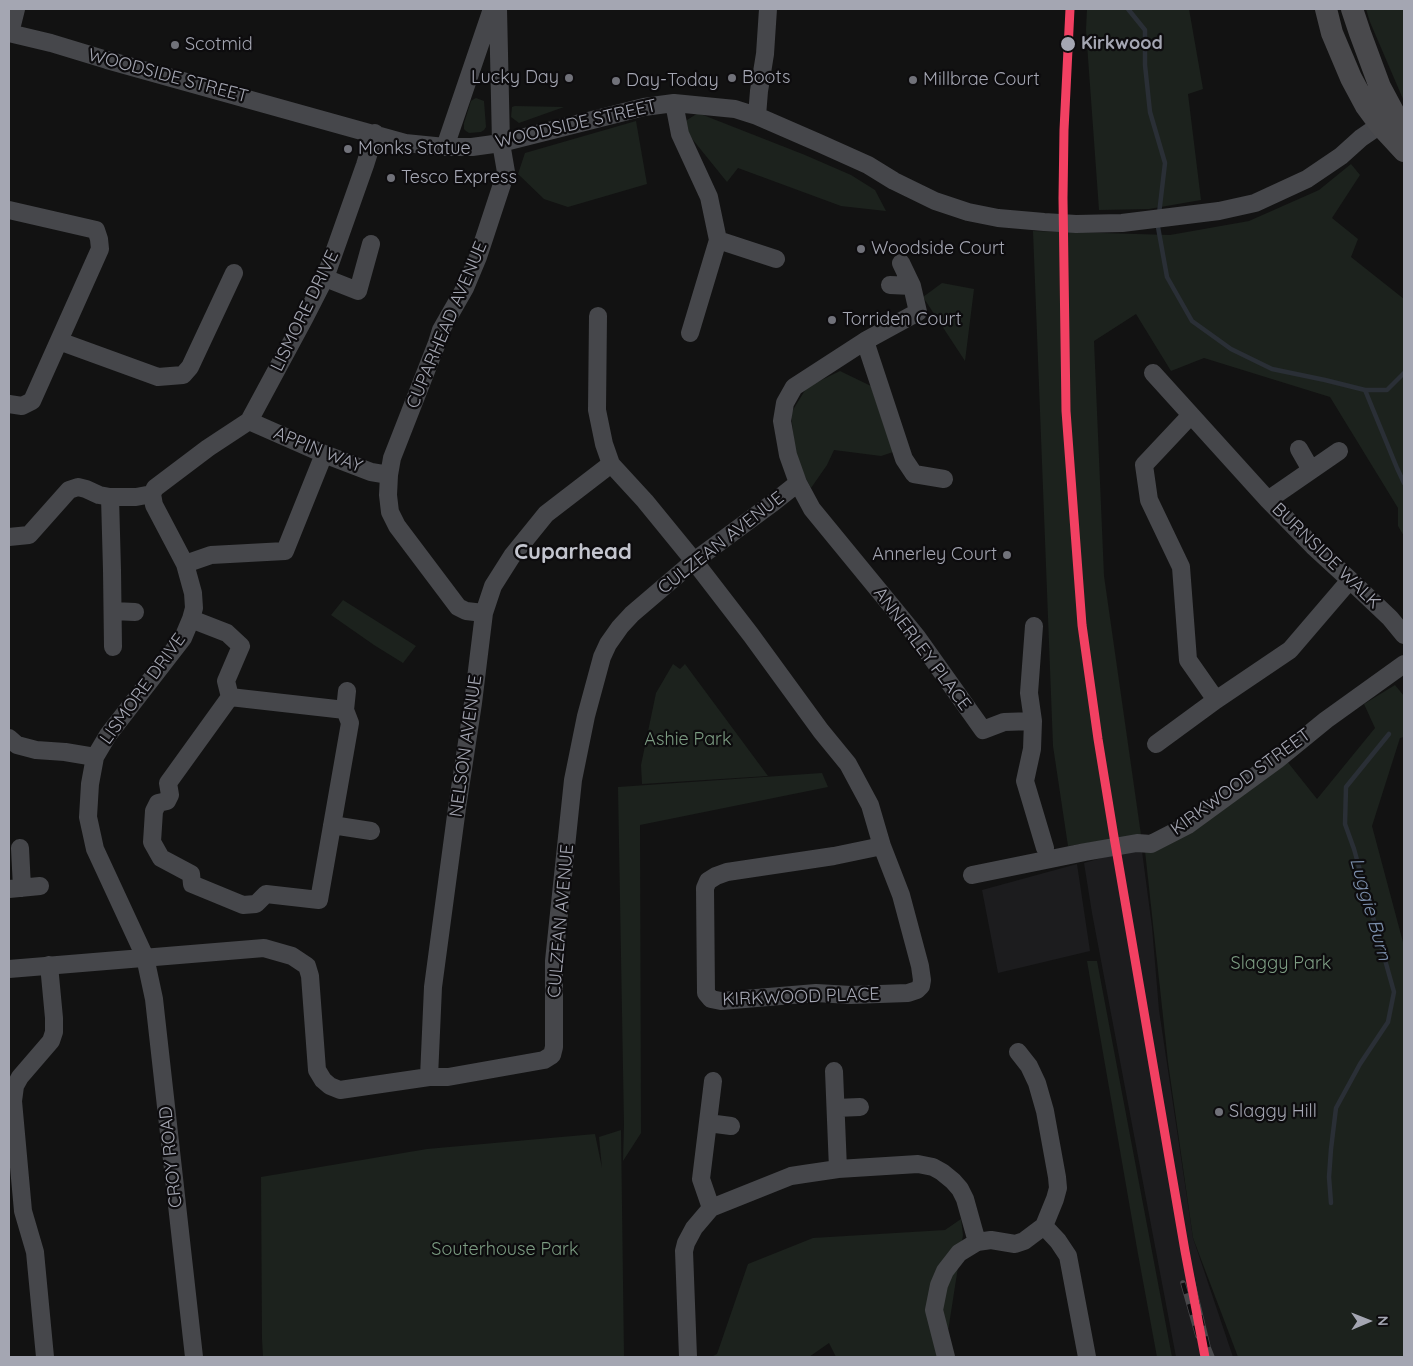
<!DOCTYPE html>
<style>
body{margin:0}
#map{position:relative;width:1413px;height:1366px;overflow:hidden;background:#121212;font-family:Quicksand,sans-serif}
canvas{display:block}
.frame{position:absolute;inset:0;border:10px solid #a4a6b2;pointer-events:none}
.north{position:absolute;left:1343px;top:1296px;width:50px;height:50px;-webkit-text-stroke:4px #0d0c0e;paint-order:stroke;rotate:89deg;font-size:14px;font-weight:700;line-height:20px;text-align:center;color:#a4a6b2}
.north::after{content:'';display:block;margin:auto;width:18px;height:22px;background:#a4a6b2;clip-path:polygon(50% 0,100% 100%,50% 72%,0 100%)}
</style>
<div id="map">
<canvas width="1413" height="1366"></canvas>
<div class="frame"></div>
<div class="north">N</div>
</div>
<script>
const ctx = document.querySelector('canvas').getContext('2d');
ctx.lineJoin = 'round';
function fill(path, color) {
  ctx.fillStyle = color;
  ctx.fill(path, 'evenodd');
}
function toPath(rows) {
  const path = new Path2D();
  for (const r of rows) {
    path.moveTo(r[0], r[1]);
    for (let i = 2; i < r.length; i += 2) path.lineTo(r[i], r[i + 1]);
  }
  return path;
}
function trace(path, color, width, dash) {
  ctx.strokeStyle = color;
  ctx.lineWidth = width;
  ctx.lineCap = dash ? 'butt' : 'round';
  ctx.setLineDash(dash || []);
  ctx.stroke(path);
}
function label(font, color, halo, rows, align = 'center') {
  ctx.font = font + ' Quicksand,sans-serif';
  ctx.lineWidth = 4.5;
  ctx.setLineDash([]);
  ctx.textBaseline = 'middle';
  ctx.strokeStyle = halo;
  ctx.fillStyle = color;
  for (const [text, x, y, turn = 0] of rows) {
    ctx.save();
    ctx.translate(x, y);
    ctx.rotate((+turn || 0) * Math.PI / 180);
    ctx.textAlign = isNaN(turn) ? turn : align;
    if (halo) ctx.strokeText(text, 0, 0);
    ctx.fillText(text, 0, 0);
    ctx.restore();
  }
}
const built = toPath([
 [1142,851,1152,927,1159,1010,1193,1238,1233,1357,1176,1357,1092,913,1084,863,1122,852],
 [1077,864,1090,951,998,973,982,890]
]);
const green = toPath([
 [1087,9,1189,9,1203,89,1188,94,1201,200,1149,209,1099,210,1086,30],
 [1366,9,1404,9,1404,99,1403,99,1370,22],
 [476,98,484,101,486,127,484,130,481,132,469,133,466,131,464,129,464,123,471,101,474,99],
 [515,106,564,107,519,123,511,117,512,107],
 [698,113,805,155,851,175,875,190,886,211,841,206,738,168,727,182,689,135,684,122],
 [636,121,647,184,568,207,544,199,518,174,525,153],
 [1351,164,1360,175,1332,218,1358,239,1351,257,1404,299,1404,536,1398,526,1398,508,1330,397,1204,358,1171,371,1136,314,1094,341,1104,576,1141,835,1068,846,1053,746,1033,231,1170,235,1249,221,1319,190],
 [942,283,974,289,965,361,923,297],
 [840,371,871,386,893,452,881,456,834,450,827,465,811,488,796,460,791,413,807,387],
 [343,600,416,646,403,663,374,645,331,615],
 [673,664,680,669,685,664,768,776,642,784,641,765,656,693],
 [1395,685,1404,696,1404,737,1400,738,1372,826,1404,946,1404,1357,1238,1357,1193,1238,1168,1062,1145,851,1286,760,1317,799,1375,728,1364,704],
 [822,773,828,787,640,825,641,1133,623,1161,624,1125,618,787],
 [1087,961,1097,961,1172,1357,1157,1357,1138,1254],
 [621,1130,624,1357,263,1357,262,1339,261,1177,427,1149,595,1134,602,1168,599,1137],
 [961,1219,963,1235,944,1357,836,1357,829,1343,809,1357,711,1357,717,1354,748,1264,813,1238,945,1230]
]);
const stream = toPath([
 [1128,9,1145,30,1145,65,1150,112,1165,163,1159,214],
 [1159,222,1158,227,1167,277,1192,321,1231,349,1272,369,1325,380,1365,390,1397,468,1404,483],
 [1365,390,1387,390,1404,373],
 [1331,1203,1329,1177,1331,1149,1336,1108,1360,1064,1388,1022,1394,992,1354,849,1345,824,1346,787,1389,734]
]);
const minor = toPath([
 [9,33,51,43,107,60,405,143,445,147,472,147,501,143,644,107,674,103,735,109,757,116,819,143,868,165,894,181,935,201,968,212,998,218,1044,222,1076,224,1122,223,1219,211,1255,203,1307,179,1341,156,1361,138,1380,125],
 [10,33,16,9],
 [674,103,680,134,709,197,718,240,690,333],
 [757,116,759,91,765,54,768,9],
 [445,147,492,9],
 [9,210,96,230,99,239,100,249,32,401,22,406,9,404],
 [718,240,776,259],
 [901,263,912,286,918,312,865,341,904,459,914,474,944,479],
 [325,278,358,291,371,244],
 [890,285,912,286],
 [598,316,597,410,604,444,611,464,645,501,694,561,751,635,821,731,848,764,870,805,882,846,901,895,920,966,922,980,921,986,917,990,908,993,851,995,816,993,721,1001,711,999,706,993,705,888,708,881,716,876,727,872,834,856,882,846],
 [59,341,158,377,183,375,190,367,234,273],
 [865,341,794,387,785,403,782,421,788,455,798,483,812,509,917,637,983,730,1004,722,1033,721],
 [1153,373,1268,500,1313,546,1350,580,1390,618,1404,635],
 [1191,415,1144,465,1149,500,1181,567,1188,660,1216,700,1290,650,1350,580],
 [249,421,324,454,371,472,389,475],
 [1299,449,1311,470],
 [110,497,112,570,113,647],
 [1268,500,1339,451],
 [9,537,29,535,69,490,78,487,86,489,99,495,110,497,136,497,152,494],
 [185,564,211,555,285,551,324,454],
 [113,611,135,612],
 [484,613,466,611,458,607,397,526,390,512,388,495,389,475,392,458,437,343,441,330,465,288,478,257,506,172,501,143,498,9],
 [191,619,227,633,241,646,226,681,230,697,168,783,170,795,167,801,158,803,154,811,152,842,161,858,191,874,192,884,243,905,256,904,266,894,319,900,350,723,345,710,347,691],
 [1034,626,1029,693,1033,721,1032,749,1025,781,1045,848],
 [230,697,345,710],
 [9,738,17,745,36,750,65,752,95,757],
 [1156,744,1216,700],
 [332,825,371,831],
 [20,848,22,888],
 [972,875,1085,852,1137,843,1151,844,1188,825,1277,760,1326,720,1404,664],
 [9,889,40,886],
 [9,969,264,948,292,956,307,966,310,976,317,1070,323,1080,330,1086,340,1090,429,1077,448,1077,544,1060,552,1055,554,1047,554,961,573,780,586,716,602,657,608,644,620,627,632,614,694,561,774,502,798,483],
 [834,1071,838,1169],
 [429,1077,433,987,457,808,473,703,484,613,493,586,512,556,546,514,611,464],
 [836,1108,860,1107],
 [708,1123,731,1126],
 [711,1208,701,1179,713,1081],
 [1044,1226,1058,1241,1068,1256,1087,1357],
 [45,1357,35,1252,23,1211,13,1101,15,1086,20,1077,51,1041,54,1032,54,1018,49,965],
 [194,1357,154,999,145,957,95,849,88,817,90,784,95,757,108,735,183,638,191,619,194,608,193,593,185,564,154,505,152,494,155,488,208,448,249,421,304,319,325,278,365,165,375,133],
 [688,1357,684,1251,686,1243,694,1228,711,1208,791,1176,804,1174,838,1169,918,1164,933,1167,942,1172,953,1181,960,1189,965,1199,977,1242],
 [946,1357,934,1310,939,1285,945,1271,959,1253,977,1242,991,1240,1015,1244,1024,1241,1044,1226,1055,1199,1058,1188,1057,1177,1045,1111,1037,1083,1029,1066,1018,1052]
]);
const major = toPath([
 [1326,9,1332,33,1351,78,1366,106,1380,125,1404,151],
 [1352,9,1360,33,1380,87,1396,117,1404,127]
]);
const rail = toPath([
 [1185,1251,1208,1347,1212,1357],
 [1183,1283,1198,1336]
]);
const rail1 = toPath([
 [1070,9,1064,130,1063,198,1066,411,1082,625,1098,739,1114,837,1185,1251,1205,1357]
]);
const markers = [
 [1068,44,8,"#a4a6b2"],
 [175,45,5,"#71727a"],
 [569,78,5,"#71727a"],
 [732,78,5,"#71727a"],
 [913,80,5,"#71727a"],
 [616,81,5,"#71727a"],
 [348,149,5,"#71727a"],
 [391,178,5,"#71727a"],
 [861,249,5,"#71727a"],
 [832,320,5,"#71727a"],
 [1007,555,5,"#71727a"],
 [1219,1112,5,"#71727a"]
];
const stopNames = [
 ["Kirkwood",1081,44]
];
const poiNames = [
 ["Scotmid",185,45],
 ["Lucky Day",559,78,"right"],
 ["Boots",742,78],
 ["Millbrae Court",923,80],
 ["Day-Today",626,81],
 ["Monks Statue",358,149],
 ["Tesco Express",401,178],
 ["Woodside Court",871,249],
 ["Torriden Court",842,320],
 ["Annerley Court",997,555,"right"],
 ["Slaggy Hill",1229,1112]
];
const streetNames = [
 ["WOODSIDE STREET",168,76,15],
 ["WOODSIDE STREET",576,124,-13],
 ["LISMORE DRIVE",305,311,-64],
 ["CUPARHEAD AVENUE",447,325,-67],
 ["APPIN WAY",318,450,22],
 ["CULZEAN AVENUE",721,543,-38],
 ["BURNSIDE WALK",1326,556,44],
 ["ANNERLEY PLACE",922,649,53],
 ["LISMORE DRIVE",143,689,-54],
 ["NELSON AVENUE",466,746,-82],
 ["KIRKWOOD STREET",1241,782,-36],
 ["CULZEAN AVENUE",561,921,-85],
 ["KIRKWOOD PLACE",801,997,-2],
 ["CROY ROAD",171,1157,-96]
];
const parkNames = [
 ["Ashie Park",688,740],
 ["Slaggy Park",1281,964],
 ["Souterhouse Park",505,1250]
];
const waterNames = [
 ["Luggie Burn",1370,909,74]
];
const districtNames = [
 ["Cuparhead",573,552]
];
fill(built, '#1c1c1e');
fill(green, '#1c221d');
trace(stream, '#2a2f36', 4.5);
trace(minor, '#46474b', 18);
trace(major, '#49494c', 22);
trace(rail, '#48484b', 5.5);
trace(rail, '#0d0c0e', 4, [11]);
trace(rail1, '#f24062', 9);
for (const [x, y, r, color] of markers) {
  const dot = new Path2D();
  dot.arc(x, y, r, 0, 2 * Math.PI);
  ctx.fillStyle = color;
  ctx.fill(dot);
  trace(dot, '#0d0c0e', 2);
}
label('bold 18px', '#a4a6b2', '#0d0c0e', stopNames, 'left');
label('18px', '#a4a6b2', '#0d0c0e', poiNames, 'left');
label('18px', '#a4a6b2', '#0d0c0e', streetNames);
label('18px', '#7c9c82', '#0d0c0e', parkNames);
label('italic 19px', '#7c8fac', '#0d0c0e', waterNames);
label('bold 22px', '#c4c6cf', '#0d0c0e', districtNames);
</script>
